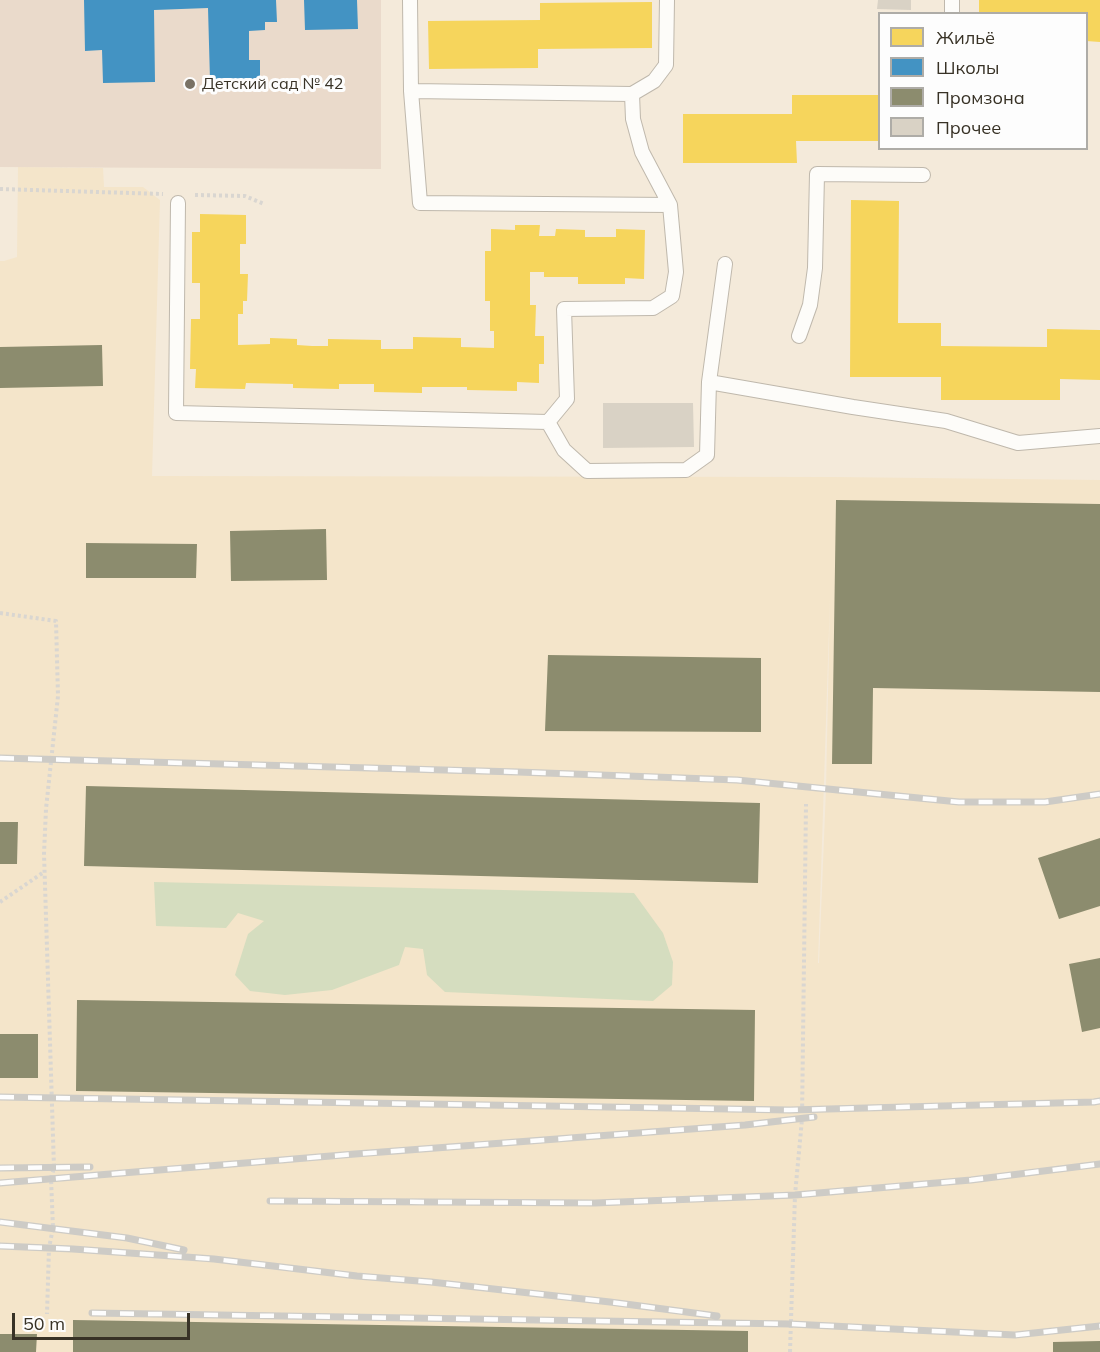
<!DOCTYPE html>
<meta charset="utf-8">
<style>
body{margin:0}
#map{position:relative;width:1100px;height:1352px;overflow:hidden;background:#f4eada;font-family:Mulish,sans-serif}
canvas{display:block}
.legend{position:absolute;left:878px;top:12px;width:210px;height:138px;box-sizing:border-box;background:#fdfdfd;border:2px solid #aeaca7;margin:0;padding:8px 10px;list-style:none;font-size:18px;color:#383226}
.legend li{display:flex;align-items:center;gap:12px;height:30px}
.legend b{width:30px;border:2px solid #aeaca7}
.scale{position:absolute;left:12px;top:1313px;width:178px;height:27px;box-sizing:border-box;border:3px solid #383226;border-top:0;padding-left:8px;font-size:18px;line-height:21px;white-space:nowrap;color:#383226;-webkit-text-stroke:4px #fdfdfd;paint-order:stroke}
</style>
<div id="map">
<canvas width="1100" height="1352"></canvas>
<ul class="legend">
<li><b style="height:16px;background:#f6d55c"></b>Жильё</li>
<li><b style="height:16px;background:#4393c3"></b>Школы</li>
<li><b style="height:16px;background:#8c8c6e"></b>Промзона</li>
<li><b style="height:16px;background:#d9d2c5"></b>Прочее</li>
</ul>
<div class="scale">50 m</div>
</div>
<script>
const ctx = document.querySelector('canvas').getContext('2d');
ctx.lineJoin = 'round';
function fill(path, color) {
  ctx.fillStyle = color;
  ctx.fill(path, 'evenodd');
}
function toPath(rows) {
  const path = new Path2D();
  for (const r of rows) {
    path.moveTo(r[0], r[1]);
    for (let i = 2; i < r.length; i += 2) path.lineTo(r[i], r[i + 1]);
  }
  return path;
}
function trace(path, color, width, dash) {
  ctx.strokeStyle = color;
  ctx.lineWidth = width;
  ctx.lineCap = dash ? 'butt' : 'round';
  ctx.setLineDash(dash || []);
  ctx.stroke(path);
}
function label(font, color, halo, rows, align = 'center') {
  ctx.font = font + ' Mulish,sans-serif';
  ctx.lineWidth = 6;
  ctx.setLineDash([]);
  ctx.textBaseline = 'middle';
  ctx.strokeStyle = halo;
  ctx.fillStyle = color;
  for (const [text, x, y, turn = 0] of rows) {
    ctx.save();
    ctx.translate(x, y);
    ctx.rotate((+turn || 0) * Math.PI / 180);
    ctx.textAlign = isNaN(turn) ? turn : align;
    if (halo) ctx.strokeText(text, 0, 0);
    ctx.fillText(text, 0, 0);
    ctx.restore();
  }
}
const built = toPath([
 [18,167,103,168,104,187,143,187,160,200,152,476,834,477,1100,480,1100,1352,0,1352,0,261,4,261,17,257],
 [830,599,826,789,819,963,818,963]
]);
const education = toPath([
 [0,0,381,0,381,169,0,167]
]);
const green = toPath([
 [154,882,634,893,663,933,673,962,672,985,653,1001,445,992,427,975,423,949,405,947,399,965,332,990,285,995,250,991,235,975,248,934,264,921,238,913,226,928,156,926]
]);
const homes = toPath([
 [979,0,1100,0,1100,42,1086,41,1086,14,979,14],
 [652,2,652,48,538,49,538,68,429,69,428,21,540,20,540,3],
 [792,95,880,95,880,141,796,141,797,163,683,163,683,114,792,114],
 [851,200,899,201,898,323,941,323,941,346,1047,347,1047,329,1100,330,1100,380,1060,379,1060,400,941,400,941,377,850,377],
 [200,214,246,215,246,244,240,244,240,274,248,274,247,301,243,301,243,314,238,314,238,345,270,344,270,338,297,339,297,345,312,346,328,346,328,339,381,340,381,349,413,349,413,337,461,338,461,347,494,348,494,331,490,331,490,301,485,301,485,251,491,251,491,229,515,230,515,225,540,225,539,236,555,236,556,229,585,230,585,237,616,237,616,229,645,230,644,279,625,278,625,284,578,284,578,277,544,277,544,272,530,272,530,305,536,305,535,336,544,336,544,364,539,364,539,383,517,382,517,391,467,390,467,387,422,387,422,393,374,392,374,384,339,384,339,389,293,388,293,384,246,383,245,389,195,388,196,369,190,369,191,319,200,319,200,283,192,283,192,232,200,232]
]);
const schools = toPath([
 [84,0,276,0,277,22,265,22,265,30,249,31,249,60,260,60,260,79,210,80,208,8,154,10,155,82,103,83,102,50,85,51],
 [304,0,357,0,358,29,305,30]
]);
const industry = toPath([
 [102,345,103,386,0,388,0,347],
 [836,500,1100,504,1100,692,873,688,872,764,832,764],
 [326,529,327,580,231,581,230,531],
 [86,543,197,544,196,578,86,578],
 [548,655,761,658,761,732,545,731],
 [86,786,760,803,758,883,84,866],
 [0,822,18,822,17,864,0,864],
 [1100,838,1100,906,1059,919,1038,858],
 [1100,958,1100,1028,1082,1032,1069,964],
 [77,1000,755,1010,754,1101,76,1091],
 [0,1034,38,1034,38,1078,0,1078],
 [73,1320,748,1331,748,1352,73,1352],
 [0,1334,37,1334,36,1352,0,1352],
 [1100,1341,1100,1352,1053,1352,1053,1342]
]);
const building = toPath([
 [878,0,911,0,911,10,877,9],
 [603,403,693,403,694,447,603,448]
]);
const path = toPath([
 [0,189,163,194],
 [195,195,245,196,264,204],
 [0,613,56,621,58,696,46,809,44,854,54,1168,51,1178,53,1228,49,1248,47,1314],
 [0,902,44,872],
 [790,1352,795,1195,802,1119,806,804]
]);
const service = toPath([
 [410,0,411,91,420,203,670,205],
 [952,14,952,0],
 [411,91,632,94],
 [178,203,176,413,548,422,567,399,564,309,653,308,672,296,676,272,670,205,642,152,633,119,632,94,654,81,666,65,667,0],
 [799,336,810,305,815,268,817,174,923,175],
 [709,382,853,407,946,421,1018,443,1100,436],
 [548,422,564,450,587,471,686,470,707,455,709,382,725,264]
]);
const rail = toPath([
 [0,758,518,772,737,780,959,802,1045,802,1100,794],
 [0,1097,790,1110,1094,1102,1100,1101],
 [0,1168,90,1167],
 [0,1183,355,1154,745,1125,814,1117],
 [270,1201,595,1203,795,1195,971,1180,1100,1164],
 [0,1222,127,1238,184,1250],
 [0,1246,73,1249,214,1259,357,1276,431,1282,610,1302,717,1316],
 [92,1313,791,1324,1015,1335,1100,1326]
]);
const markers = [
 [190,84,6,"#7a7265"]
];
const poiNames = [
 ["Детский сад № 42",202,84]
];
fill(built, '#f4e5ca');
fill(education, '#eadacb');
fill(green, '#d5ddbf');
fill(homes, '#f6d55c');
fill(schools, '#4393c3');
fill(industry, '#8c8c6e');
fill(building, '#d9d2c5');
trace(service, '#bfb8ac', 16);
trace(path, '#d9d6d1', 4, [3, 3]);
trace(service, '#fdfcf9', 14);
trace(rail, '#cdcbc6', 7);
trace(rail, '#fdfdfd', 4.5, [14]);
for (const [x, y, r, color] of markers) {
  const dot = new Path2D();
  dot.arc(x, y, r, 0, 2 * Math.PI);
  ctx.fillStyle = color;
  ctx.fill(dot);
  trace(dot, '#fdfdfd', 2);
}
label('16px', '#383226', '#fdfdfd', poiNames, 'left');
</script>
